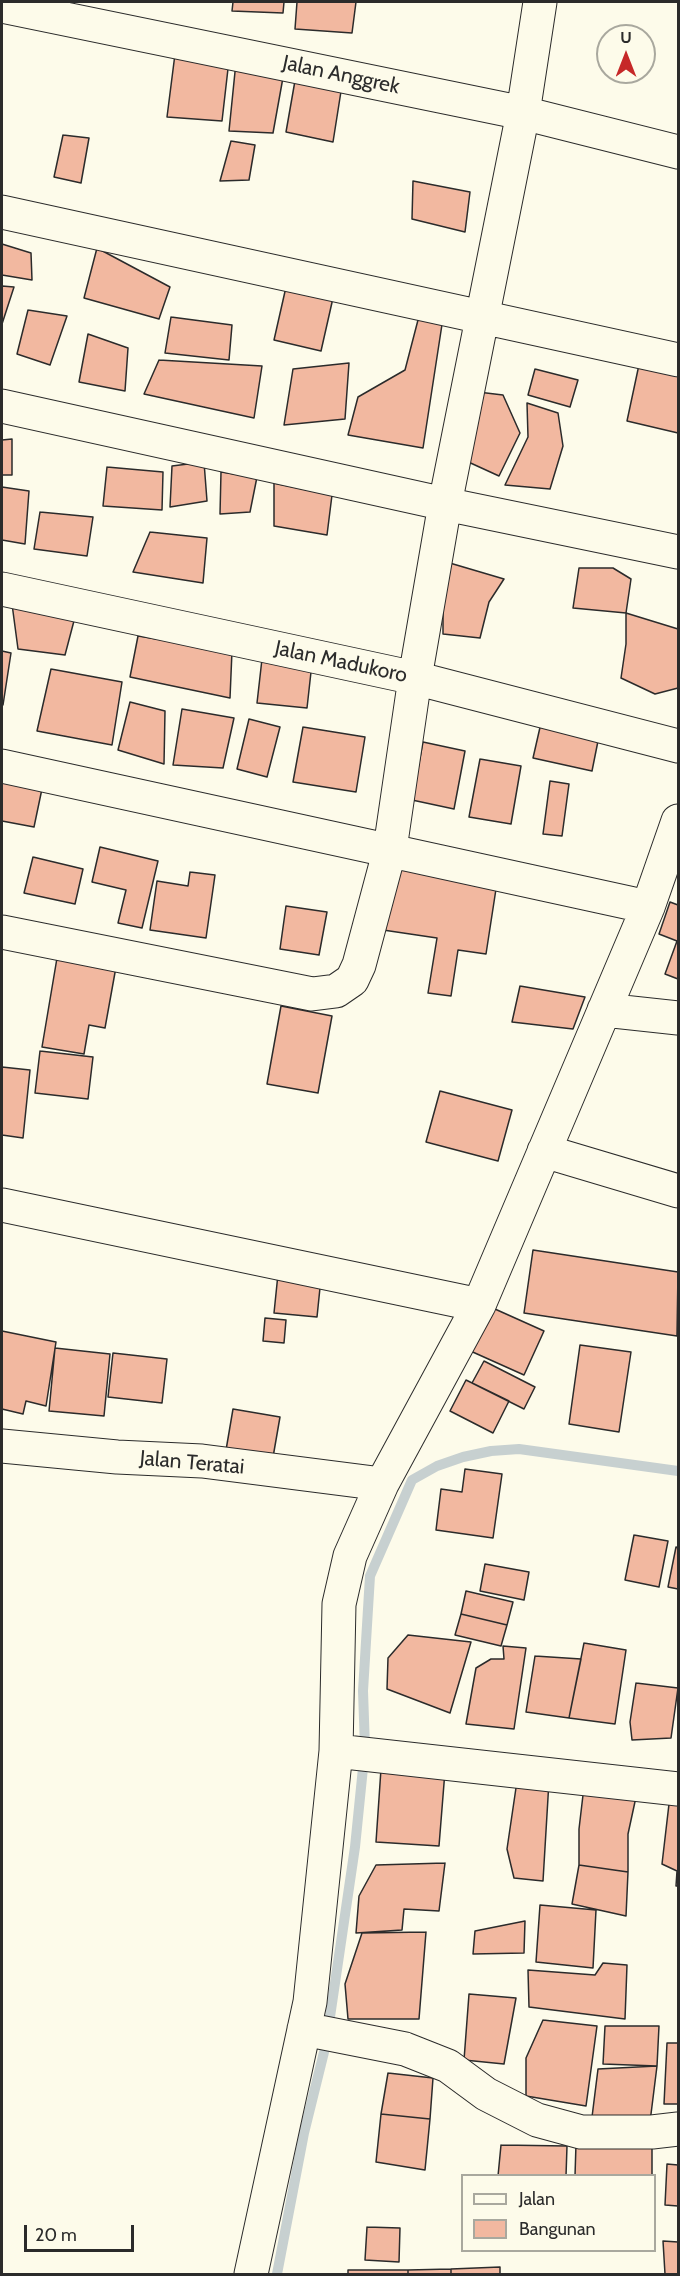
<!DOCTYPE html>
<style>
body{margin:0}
#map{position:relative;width:680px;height:2276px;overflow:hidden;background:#fdfbea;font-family:Cabin,sans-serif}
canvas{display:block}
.frame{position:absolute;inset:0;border:3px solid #2b2b2b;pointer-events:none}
.legend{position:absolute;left:461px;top:2174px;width:195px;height:78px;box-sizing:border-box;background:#fdfbea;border:2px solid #a9a89e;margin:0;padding:8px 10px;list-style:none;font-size:18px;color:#2b2b2b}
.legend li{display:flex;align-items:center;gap:12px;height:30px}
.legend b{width:30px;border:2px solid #a9a89e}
.north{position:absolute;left:596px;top:24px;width:60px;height:60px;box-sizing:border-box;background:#fdfbea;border:2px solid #a9a89e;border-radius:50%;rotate:0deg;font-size:16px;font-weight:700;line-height:24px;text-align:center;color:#2b2b2b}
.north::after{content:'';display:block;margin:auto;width:21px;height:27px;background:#c62828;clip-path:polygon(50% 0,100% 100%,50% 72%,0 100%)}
.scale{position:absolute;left:24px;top:2225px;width:110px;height:27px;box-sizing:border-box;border:3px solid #2b2b2b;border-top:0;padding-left:8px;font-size:18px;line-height:21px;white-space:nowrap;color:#2b2b2b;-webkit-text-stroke:4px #fdfbea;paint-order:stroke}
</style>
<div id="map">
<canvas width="680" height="2276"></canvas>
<div class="frame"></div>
<ul class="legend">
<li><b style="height:8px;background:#fdfbea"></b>Jalan</li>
<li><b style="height:16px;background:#f2b8a0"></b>Bangunan</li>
</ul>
<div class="north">U</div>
<div class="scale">20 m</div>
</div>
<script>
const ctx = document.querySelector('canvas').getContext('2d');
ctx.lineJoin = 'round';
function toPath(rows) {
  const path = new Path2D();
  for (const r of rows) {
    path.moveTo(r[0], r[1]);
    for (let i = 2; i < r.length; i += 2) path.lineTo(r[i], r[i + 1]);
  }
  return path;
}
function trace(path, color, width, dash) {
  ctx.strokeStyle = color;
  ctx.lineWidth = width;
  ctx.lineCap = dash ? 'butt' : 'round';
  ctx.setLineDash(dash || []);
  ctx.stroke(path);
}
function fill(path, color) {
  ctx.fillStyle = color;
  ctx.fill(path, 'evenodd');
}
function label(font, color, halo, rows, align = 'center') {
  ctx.font = font + ' Cabin,sans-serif';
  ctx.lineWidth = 4.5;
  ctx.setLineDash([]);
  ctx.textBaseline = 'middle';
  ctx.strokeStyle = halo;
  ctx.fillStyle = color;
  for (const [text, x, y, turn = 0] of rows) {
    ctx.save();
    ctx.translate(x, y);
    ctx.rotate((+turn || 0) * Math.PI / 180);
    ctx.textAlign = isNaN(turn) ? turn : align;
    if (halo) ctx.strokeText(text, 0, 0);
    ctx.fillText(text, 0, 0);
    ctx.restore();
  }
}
const stream = toPath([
 [277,2274,304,2133,326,2044,355,1847,365,1748,363,1691,370,1576,412,1480,437,1466,463,1457,491,1451,519,1449,678,1471]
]);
const building = toPath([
 [233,2,284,2,283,13,232,11,233,2],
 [297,2,356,2,352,33,295,29,297,2],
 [175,54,229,60,222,121,167,117,175,54],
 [236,62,284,72,273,133,229,131,236,62],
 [296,75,342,85,333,142,286,132,296,75],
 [63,135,89,138,81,183,54,177,63,135],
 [231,141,255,145,249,180,220,181,231,141],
 [413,181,470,192,465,232,412,219,413,181],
 [2,244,31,253,32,280,2,275,2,244],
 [97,248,170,287,159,319,84,298,97,248],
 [2,286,14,287,2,324,2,286],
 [286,287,333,298,321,351,274,340,286,287],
 [28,310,67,316,50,365,17,354,28,310],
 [171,317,232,325,229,360,165,353,171,317],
 [443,318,423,448,348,435,358,397,405,370,418,320,443,318],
 [88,334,128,348,125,391,79,382,88,334],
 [159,360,262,366,254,418,144,394,159,360],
 [640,360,678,369,678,433,627,421,640,360],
 [349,363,345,419,284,425,293,369,349,363],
 [535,369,578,380,570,407,528,395,535,369],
 [478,392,503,395,520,433,499,476,464,460,478,392],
 [527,403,558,413,563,446,550,489,505,485,528,437,527,403],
 [12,439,12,475,2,475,2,440,12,439],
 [204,462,207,501,170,507,172,466,204,462],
 [107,467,163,472,162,510,103,506,107,467],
 [221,472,257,477,250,512,220,514,221,472],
 [274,483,332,495,327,535,274,526,274,483],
 [2,487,29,491,25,544,2,540,2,487],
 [40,512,93,517,87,556,34,549,40,512],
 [150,532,207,538,203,583,133,572,150,532],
 [443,561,504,579,489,602,480,638,443,634,443,561],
 [579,568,613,568,631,579,626,613,573,608,579,568],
 [12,604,75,617,65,655,18,649,12,604],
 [626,613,678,629,678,688,655,694,621,678,626,644,626,613],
 [138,636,232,651,230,698,130,677,138,636],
 [2,651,11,653,3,705,2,705,2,651],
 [262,659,312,663,307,708,257,703,262,659],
 [51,669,122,682,112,745,37,731,51,669],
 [130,702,165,711,164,764,118,750,130,702],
 [182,709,234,718,223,768,173,765,182,709],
 [249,719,280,727,267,777,237,769,249,719],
 [541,723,599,736,592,771,533,758,541,723],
 [303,727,365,737,356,792,293,782,303,727],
 [423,742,465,751,454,809,412,800,423,742],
 [480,759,521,766,511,824,469,817,480,759],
 [2,776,43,784,34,827,2,821,2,776],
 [550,781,569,784,562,836,543,834,550,781],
 [100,847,158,861,142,928,118,923,126,890,92,882,100,847],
 [33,857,83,869,75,904,24,893,33,857],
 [394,861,498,876,486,954,458,950,451,996,428,993,437,938,383,930,394,861],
 [190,872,215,875,206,938,150,930,157,881,188,886,190,872],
 [670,902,678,905,678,979,665,974,677,941,659,934,670,902],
 [286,906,327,912,319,955,280,949,286,906],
 [57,958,116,967,105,1028,89,1025,84,1054,42,1047,57,958],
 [520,986,585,997,573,1029,512,1022,520,986],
 [281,1006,332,1016,318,1093,267,1084,281,1006],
 [40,1051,93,1057,88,1099,35,1093,40,1051],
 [2,1067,30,1070,23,1138,2,1135,2,1067],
 [440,1091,512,1110,498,1161,426,1142,440,1091],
 [533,1250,678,1272,677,1336,524,1313,533,1250],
 [278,1274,321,1278,317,1317,274,1313,278,1274],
 [486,1305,544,1331,524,1375,466,1349,486,1305],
 [265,1318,286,1320,284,1343,263,1341,265,1318],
 [2,1331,56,1342,46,1406,26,1401,23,1414,2,1409,2,1331],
 [580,1345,631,1352,619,1432,569,1424,580,1345],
 [55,1348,110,1354,104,1416,49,1411,55,1348],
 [113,1353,167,1359,162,1403,108,1397,113,1353],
 [484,1361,535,1387,524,1409,472,1383,484,1361],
 [466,1380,509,1401,493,1433,450,1411,466,1380],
 [233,1409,280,1417,272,1463,225,1456,233,1409],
 [465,1469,502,1474,493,1538,436,1530,441,1489,462,1492,465,1469],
 [634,1535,668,1541,659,1587,625,1580,634,1535],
 [676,1547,678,1548,678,1589,668,1587,676,1547],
 [485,1564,529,1572,524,1600,480,1591,485,1564],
 [466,1591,513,1602,507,1625,461,1614,466,1591],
 [461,1614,507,1625,501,1646,455,1635,461,1614],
 [408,1635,471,1642,450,1713,387,1689,388,1658,408,1635],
 [584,1643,626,1650,615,1724,569,1718,584,1643],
 [503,1646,526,1648,514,1729,466,1724,476,1668,491,1659,504,1659,503,1646],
 [535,1656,581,1659,569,1718,526,1712,535,1656],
 [636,1683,678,1688,671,1738,632,1740,630,1722,636,1683],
 [381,1769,445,1771,439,1846,376,1842,381,1769],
 [517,1781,549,1781,543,1881,514,1878,507,1849,517,1781],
 [583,1795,636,1797,628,1834,628,1872,579,1865,579,1829,583,1795],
 [669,1804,678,1805,678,1886,676,1886,677,1871,662,1864,669,1804],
 [445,1863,439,1911,404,1909,402,1930,356,1933,359,1896,376,1865,445,1863],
 [579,1865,628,1872,626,1916,572,1904,579,1865],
 [540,1905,596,1910,593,1968,536,1962,540,1905],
 [525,1921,524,1953,473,1954,475,1931,525,1921],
 [426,1932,419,2019,348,2019,345,1984,362,1933,426,1932],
 [603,1963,627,1965,625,2019,529,2007,528,1970,595,1975,603,1963],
 [469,1994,516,1998,504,2064,464,2060,469,1994],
 [543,2020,597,2026,586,2106,526,2096,526,2058,543,2020],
 [605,2026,659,2026,657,2066,603,2064,605,2026],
 [667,2043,678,2043,678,2104,664,2104,667,2043],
 [657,2066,650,2122,591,2125,598,2069,657,2066],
 [388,2073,433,2078,430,2119,381,2114,388,2073],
 [381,2114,430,2119,425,2170,376,2162,381,2114],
 [576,2144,652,2145,652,2176,575,2176,576,2144],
 [501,2145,567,2146,566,2176,498,2176,501,2145],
 [667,2164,678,2165,678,2206,665,2205,667,2164],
 [367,2227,400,2228,399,2262,365,2260,367,2227],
 [663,2241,678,2242,678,2274,665,2274,663,2241],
 [500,2267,500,2274,451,2274,451,2269,500,2267],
 [451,2269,451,2274,408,2274,408,2270,451,2269],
 [348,2270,408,2270,408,2274,348,2274,348,2270]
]);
const minor = toPath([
 [2,6,523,113,678,152],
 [2,212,678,360],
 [2,406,445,504,678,552],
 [2,589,415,678,678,746],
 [2,766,648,907],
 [2,932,312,994,336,991,352,980,359,965,390,849,415,678,445,504,523,113,540,2],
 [604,1010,678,1018],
 [544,1151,678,1191],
 [2,1205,479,1305,648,907,678,821],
 [2,1446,117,1457,202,1461,382,1484],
 [336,1751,678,1789],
 [304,2029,405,2049,448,2066,486,2094,537,2120,581,2132,652,2132,678,2129],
 [251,2274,310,2002,336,1751,339,1604,350,1556,382,1484,479,1305]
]);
const streetNames = [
 ["Jalan Anggrek",341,75,12],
 ["Jalan Madukoro",341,662,12],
 ["Jalan Teratai",192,1463,5]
];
trace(stream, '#c7d0d0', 10);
fill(building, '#f2b8a0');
trace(building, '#2b2b2b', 1.5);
trace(minor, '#2b2b2b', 35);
trace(minor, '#fdfbea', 33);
label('21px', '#2b2b2b', '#fdfbea', streetNames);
</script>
